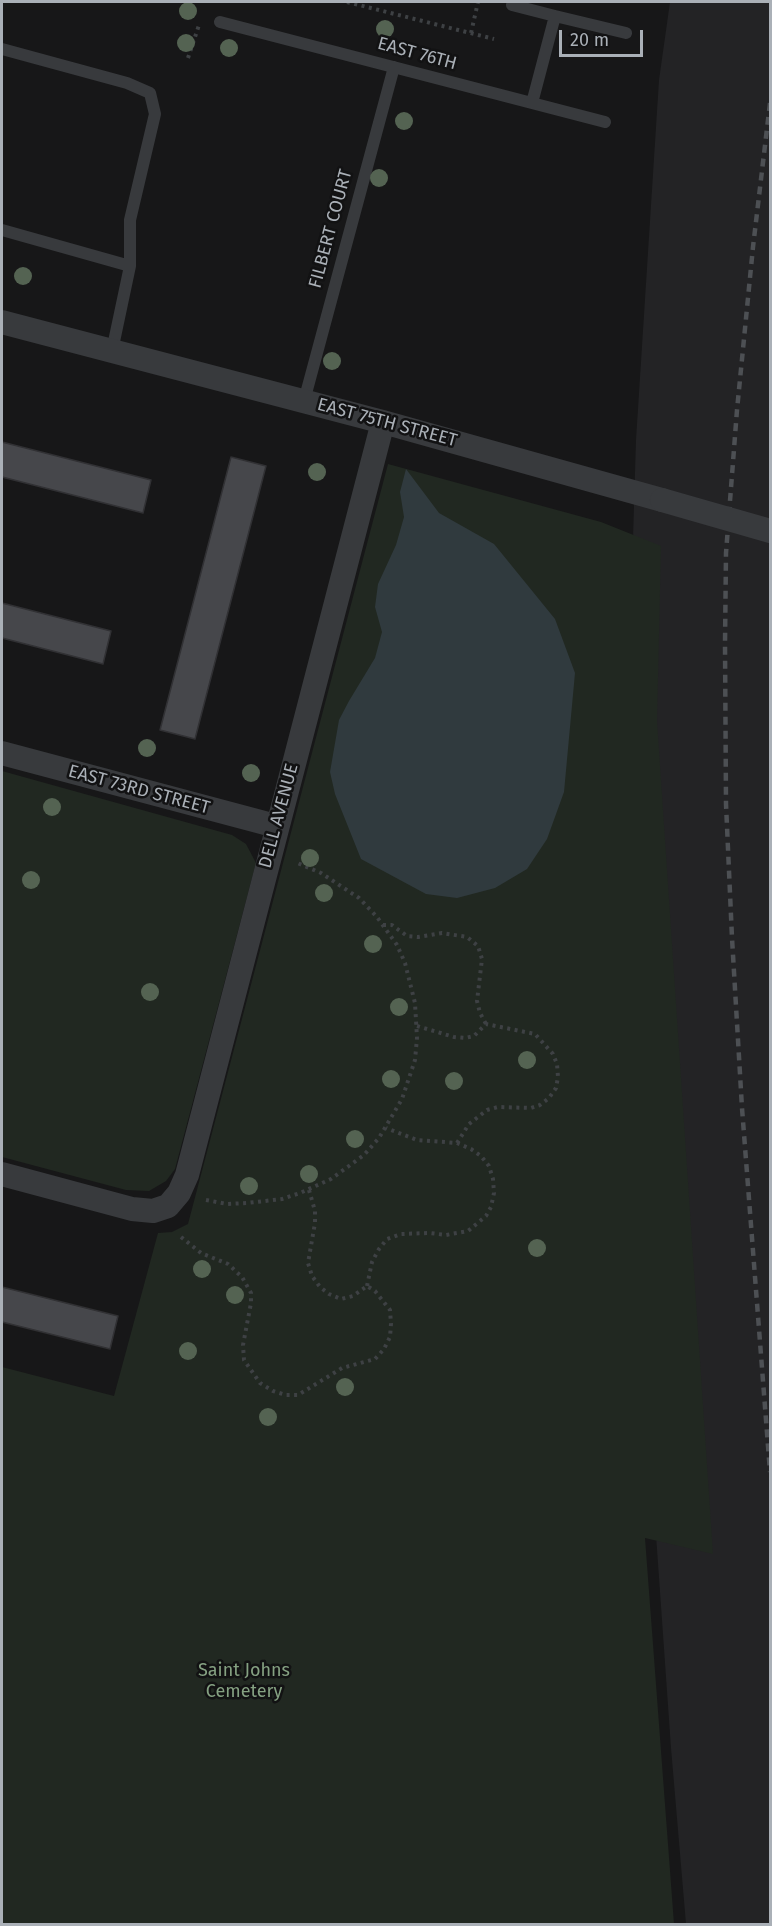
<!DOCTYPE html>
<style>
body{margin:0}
#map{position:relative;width:772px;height:1926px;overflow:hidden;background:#171718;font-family:"Fira Sans",sans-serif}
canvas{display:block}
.frame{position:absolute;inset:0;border:3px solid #aab0b7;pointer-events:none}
.scale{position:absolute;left:559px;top:30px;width:84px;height:27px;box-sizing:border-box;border:3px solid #aab0b7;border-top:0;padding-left:8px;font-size:18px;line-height:21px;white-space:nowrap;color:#aab0b7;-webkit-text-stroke:4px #121213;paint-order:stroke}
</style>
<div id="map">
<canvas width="772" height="1926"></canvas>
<div class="frame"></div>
<div class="scale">20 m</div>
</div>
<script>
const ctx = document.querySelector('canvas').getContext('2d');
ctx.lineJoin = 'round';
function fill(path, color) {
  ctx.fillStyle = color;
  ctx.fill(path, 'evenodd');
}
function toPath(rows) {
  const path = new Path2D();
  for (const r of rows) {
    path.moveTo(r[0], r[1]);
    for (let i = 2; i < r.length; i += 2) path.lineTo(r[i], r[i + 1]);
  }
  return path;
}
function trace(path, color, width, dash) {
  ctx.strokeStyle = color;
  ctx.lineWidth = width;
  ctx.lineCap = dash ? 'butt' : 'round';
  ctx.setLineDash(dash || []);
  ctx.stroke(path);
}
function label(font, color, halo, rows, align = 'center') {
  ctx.font = font + ' "Fira Sans",sans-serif';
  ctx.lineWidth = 5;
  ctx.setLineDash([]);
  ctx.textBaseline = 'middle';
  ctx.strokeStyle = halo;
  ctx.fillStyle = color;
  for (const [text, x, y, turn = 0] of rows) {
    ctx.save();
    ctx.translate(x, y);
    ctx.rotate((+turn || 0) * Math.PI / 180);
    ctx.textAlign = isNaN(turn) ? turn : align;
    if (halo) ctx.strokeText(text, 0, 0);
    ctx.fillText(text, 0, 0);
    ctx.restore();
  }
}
const built = toPath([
 [670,2,770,2,770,1924,686,1924,671,1748,642,1336,627,736,636,440,659,80]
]);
const green = toPath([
 [388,464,601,522,661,546,657,721,713,1554,645,1538,674,1924,2,1924,2,1367,114,1396,158,1233,172,1232,188,1224],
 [2,771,232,835,246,844,256,863,175,1169,166,1181,149,1191,126,1190,2,1157]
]);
const water = toPath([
 [406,469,439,513,494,544,555,619,575,673,564,792,547,839,527,869,495,888,457,898,426,894,361,859,335,794,330,772,339,720,349,701,375,658,382,632,375,607,378,584,396,545,404,517,400,492]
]);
const building = toPath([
 [2,442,151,480,143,513,2,477,2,442],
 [231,457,266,466,195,739,160,730,231,457],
 [2,603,111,631,103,664,2,638,2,603],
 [2,1287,118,1316,110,1349,2,1322,2,1287]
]);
const path = toPath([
 [347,2,494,39],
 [471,33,478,2],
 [188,58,199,25],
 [383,925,392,925,407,936,418,937,442,933,467,937,478,946,482,959,477,1001,480,1013,486,1024],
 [417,1026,454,1037,465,1038,474,1036,486,1024,535,1034,553,1054,557,1064,558,1077,556,1088,549,1098,540,1105,531,1108,498,1107,487,1110,469,1124,457,1143],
 [206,1200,227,1204,247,1203,282,1199,300,1193,331,1179,364,1155,379,1138,402,1099,415,1060,417,1038,415,1003,405,963,397,945,377,917,359,898,321,873,295,862],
 [181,1237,201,1253,228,1264,242,1277,251,1293,251,1303,243,1345,244,1360,260,1383,273,1391,286,1395,298,1395,342,1368,375,1359,384,1349,390,1337,391,1324,390,1310,375,1291,367,1286,353,1296,341,1299,329,1294,320,1287,312,1276,308,1263,315,1223,315,1211,309,1190],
 [367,1286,372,1262,379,1249,387,1239,401,1234,430,1233,446,1235,468,1231,486,1216,491,1207,494,1193,493,1179,489,1166,481,1156,471,1149,457,1143,417,1140,386,1128]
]);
const service = toPath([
 [512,5,555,16,532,103],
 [555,16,626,33],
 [220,22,605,122],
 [2,49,127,83,150,93,155,114,130,220,130,266,112,351],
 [2,230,130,266],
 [304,401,394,67]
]);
const minor = toPath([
 [2,322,383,422,662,500],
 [2,753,276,826],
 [2,1174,132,1209,153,1211,168,1206,179,1193,187,1175,383,422]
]);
const rail = toPath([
 [770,103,753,247,737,410,726,553,725,644,726,804,732,938,742,1108,770,1472]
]);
const minorBridge = toPath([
 [662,500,770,531]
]);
const trees = [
 [188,11],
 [385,29],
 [186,43],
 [229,48],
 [404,121],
 [379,178],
 [23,276],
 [332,361],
 [317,472],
 [147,748],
 [251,773],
 [52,807],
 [310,858],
 [31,880],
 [324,893],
 [373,944],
 [150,992],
 [399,1007],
 [527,1060],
 [391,1079],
 [454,1081],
 [355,1139],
 [309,1174],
 [249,1186],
 [537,1248],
 [202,1269],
 [235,1295],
 [188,1351],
 [345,1387],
 [268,1417]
];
const streetNames = [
 ["EAST 76TH",417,54,15],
 ["FILBERT COURT",331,229,-75],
 ["EAST 75TH STREET",387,423,15],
 ["EAST 73RD STREET",139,790,15],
 ["DELL AVENUE",279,816,-75]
];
const parkNames = [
 ["Saint Johns",244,1671],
 ["Cemetery",244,1692]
];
fill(built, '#232325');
fill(green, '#212821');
fill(water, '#303a3e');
fill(building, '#46474b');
trace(building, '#313134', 1.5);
trace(path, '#3e4144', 4, [3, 4.5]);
trace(service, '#383a3d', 12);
trace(minor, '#383a3d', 24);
trace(rail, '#4d5054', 4.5, [8, 6]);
trace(minorBridge, '#383a3d', 24);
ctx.fillStyle = '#546352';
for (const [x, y] of trees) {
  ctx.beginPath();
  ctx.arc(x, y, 9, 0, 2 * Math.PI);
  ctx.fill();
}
label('18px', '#aab0b7', '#121213', streetNames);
label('18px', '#85a182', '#121213', parkNames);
</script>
